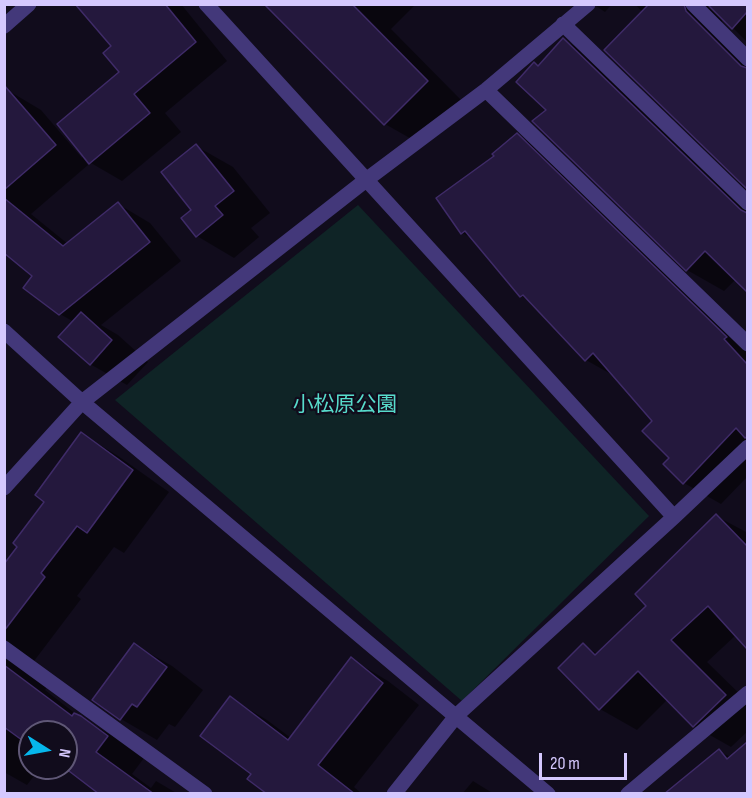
<!DOCTYPE html>
<meta charset="utf-8">
<style>
body{margin:0}
#map{position:relative;width:752px;height:798px;overflow:hidden;background:#110c1c;font-family:"Sofia Sans Condensed",sans-serif}
canvas{display:block}
.frame{position:absolute;inset:0;border:6px solid #d5c8fe;pointer-events:none}
.north{position:absolute;left:18px;top:720px;width:60px;height:60px;box-sizing:border-box;background:#110c1c;border:2px solid #5f5776;border-radius:50%;rotate:101deg;font-size:16px;font-weight:700;line-height:24px;text-align:center;color:#d5c8fe}
.north::after{content:'';display:block;margin:auto;width:21px;height:27px;background:#06b7ec;clip-path:polygon(50% 0,100% 100%,50% 72%,0 100%)}
.scale{position:absolute;left:539px;top:753px;width:88px;height:27px;box-sizing:border-box;border:3px solid #d5c8fe;border-top:0;padding-left:8px;font-size:18px;line-height:21px;white-space:nowrap;color:#d5c8fe;-webkit-text-stroke:4px #110c1c;paint-order:stroke}
</style>
<div id="map">
<canvas width="752" height="798"></canvas>
<div class="frame"></div>
<div class="north">N</div>
<div class="scale">20 m</div>
</div>
<script>
const ctx = document.querySelector('canvas').getContext('2d');
ctx.lineJoin = 'round';
function fill(path, color) {
  ctx.fillStyle = color;
  ctx.fill(path, 'evenodd');
}
function toPath(rows) {
  const path = new Path2D();
  for (const r of rows) {
    path.moveTo(r[0], r[1]);
    for (let i = 2; i < r.length; i += 2) path.lineTo(r[i], r[i + 1]);
  }
  return path;
}
function trace(path, color, width, dash) {
  ctx.strokeStyle = color;
  ctx.lineWidth = width;
  ctx.lineCap = dash ? 'butt' : 'round';
  ctx.setLineDash(dash || []);
  ctx.stroke(path);
}
function label(font, color, halo, rows, align = 'center') {
  ctx.font = font + ' "Sofia Sans Condensed","Noto Sans JP",sans-serif';
  ctx.lineWidth = 4.5;
  ctx.setLineDash([]);
  ctx.textBaseline = 'middle';
  ctx.strokeStyle = halo;
  ctx.fillStyle = color;
  for (const [text, x, y, turn = 0] of rows) {
    ctx.save();
    ctx.translate(x, y);
    ctx.rotate((+turn || 0) * Math.PI / 180);
    ctx.textAlign = isNaN(turn) ? turn : align;
    if (halo) ctx.strokeText(text, 0, 0);
    ctx.fillText(text, 0, 0);
    ctx.restore();
  }
}
const green = toPath([
 [358,205,649,516,462,701,115,400]
]);
const shadow = toPath([
 [77,4,181,4,227,61,165,113,181,132,122,181,84,159,88,165,31,214,68,244,118,204,150,223,181,261,101,325,118,335,148,362,127,385,90,364,74,322,60,314,34,276,4,251,4,95,9,91,41,110,82,158,121,72,113,46],
 [266,4,416,4,391,29,464,103,422,145,385,124],
 [593,4,612,4,605,12],
 [635,4,748,4,748,43,723,18,720,28,748,58,748,187,606,50,643,13],
 [564,40,600,61,748,203,748,289,736,279,724,291,687,270,548,110,539,67],
 [517,135,554,157,748,344,748,476,721,504,684,483,654,421,616,377,586,360,532,302,521,296,475,240,462,233,496,156],
 [196,146,233,167,270,213,251,228,259,237,234,258,197,236,183,219,193,210],
 [82,434,118,456,169,492,124,553,114,547,77,596,81,599,28,669,47,687,45,690,81,718,118,739,144,758,132,774,151,788,156,781,178,794,101,794,66,732,30,732,30,768,40,768,27,785,4,772,4,566,19,546,46,501],
 [716,516,748,533,748,644,736,635,707,662,748,702,748,731,731,747,694,726,668,699,637,730,600,709,583,645,598,654,648,606],
 [135,645,172,666,203,690,175,727,169,724,157,740,121,719],
 [351,659,388,681,419,705,354,787,362,794,269,794,253,774,230,698,267,720,291,738],
 [748,744,748,794,666,794,719,751,732,758],
 [473,781,494,794,462,794]
]);
const building = toPath([
 [75,4,165,4,196,42,134,94,150,113,89,164,57,124,119,72,103,53,111,46,75,4],
 [264,4,352,4,428,81,384,125,264,4],
 [649,4,684,4,686,11,741,66,747,68,747,189,604,50,649,4],
 [707,4,747,4,747,12,732,29,707,4],
 [563,38,741,210,747,213,747,292,705,251,686,271,532,121,546,110,516,82,534,62,538,66,563,38],
 [4,85,56,145,4,190,4,85],
 [517,133,727,337,724,339,747,364,747,437,745,438,736,428,683,484,663,464,669,458,642,431,652,421,593,353,585,361,523,295,520,297,465,231,461,234,436,198,494,156,492,154,517,133],
 [196,144,234,191,215,206,223,215,196,237,181,218,191,210,161,172,196,144],
 [4,198,63,246,118,202,150,242,59,315,23,288,32,276,4,253,4,198],
 [81,312,112,340,90,365,58,337,81,312],
 [81,432,133,470,87,533,77,526,41,573,45,577,4,631,4,564,17,547,13,543,44,502,35,495,81,432],
 [716,514,747,546,747,649,708,606,671,640,726,695,693,727,638,671,599,710,558,668,583,643,595,655,646,606,635,594,716,514],
 [134,643,167,667,137,707,132,704,120,720,92,700,134,643],
 [351,657,383,683,318,765,355,794,267,794,247,779,251,774,200,736,230,696,288,740,351,657],
 [4,665,72,716,74,713,81,716,108,736,96,752,154,794,99,794,65,768,66,732,30,732,30,742,28,740,26,743,4,727,4,665],
 [747,742,747,794,664,794,719,749,727,759,747,742]
]);
const minor = toPath([
 [206,4,674,517],
 [693,4,748,59],
 [563,24,748,203],
 [4,26,29,4],
 [486,90,748,344],
 [4,331,82,402,548,794],
 [4,488,82,402,366,180,486,90,588,4],
 [4,648,205,794],
 [394,794,457,715,674,517,748,447],
 [628,794,748,693]
]);
const parkNames = [
 ["小松原公園",345,406]
];
fill(green, '#0f2426');
fill(shadow, '#0007');
fill(building, '#24183d');
trace(building, '#3f2b68', 1.5);
trace(minor, '#43387a', 15);
label('21px', '#57dbcb', '#110c1c', parkNames);
</script>
